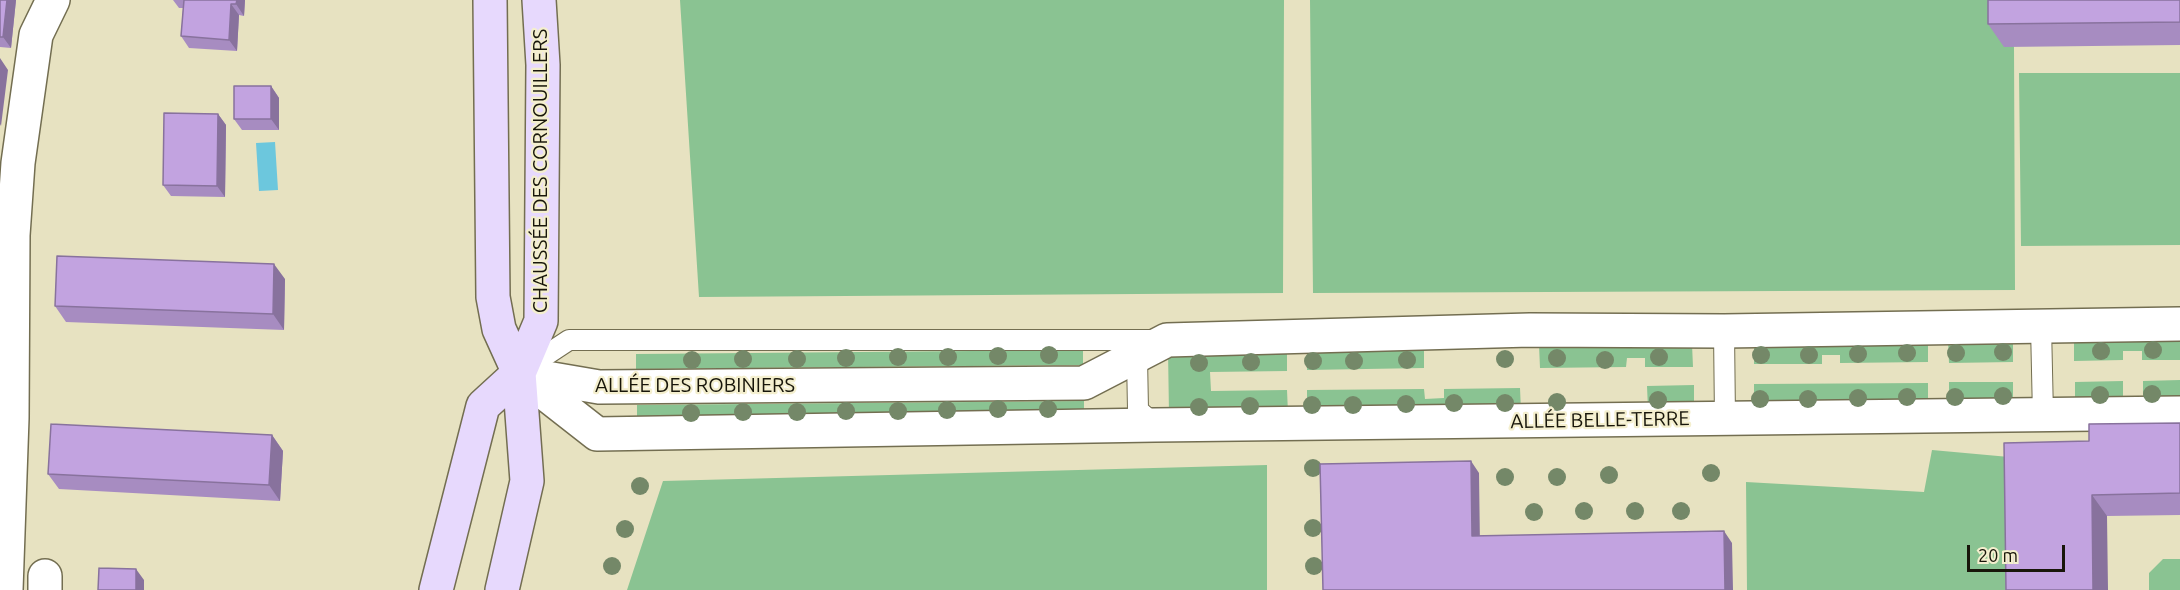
<!DOCTYPE html>
<meta charset="utf-8">
<style>
body{margin:0}
#map{position:relative;width:2180px;height:590px;overflow:hidden;background:#e7e2c1;font-family:Ubuntu,sans-serif}
canvas{display:block}
.scale{position:absolute;left:1967px;top:545px;width:98px;height:27px;box-sizing:border-box;border:3px solid #18160a;border-top:0;padding-left:8px;font-size:18px;line-height:21px;white-space:nowrap;color:#18160a;-webkit-text-stroke:4px #f4efce;paint-order:stroke}
</style>
<div id="map">
<canvas width="2180" height="590"></canvas>
<div class="scale">20 m</div>
</div>
<script>
const ctx = document.querySelector('canvas').getContext('2d');
ctx.lineJoin = 'round';
function fill(path, color) {
  ctx.fillStyle = color;
  ctx.fill(path, 'evenodd');
}
function toPath(rows) {
  const path = new Path2D();
  for (const r of rows) {
    path.moveTo(r[0], r[1]);
    for (let i = 2; i < r.length; i += 2) path.lineTo(r[i], r[i + 1]);
  }
  return path;
}
function trace(path, color, width, dash) {
  ctx.strokeStyle = color;
  ctx.lineWidth = width;
  ctx.lineCap = dash ? 'butt' : 'round';
  ctx.setLineDash(dash || []);
  ctx.stroke(path);
}
function label(font, color, halo, rows, align = 'center') {
  ctx.font = font + ' Ubuntu,sans-serif';
  ctx.lineWidth = 4.5;
  ctx.setLineDash([]);
  ctx.textBaseline = 'middle';
  ctx.strokeStyle = halo;
  ctx.fillStyle = color;
  for (const [text, x, y, turn = 0] of rows) {
    ctx.save();
    ctx.translate(x, y);
    ctx.rotate((+turn || 0) * Math.PI / 180);
    ctx.textAlign = isNaN(turn) ? turn : align;
    if (halo) ctx.strokeText(text, 0, 0);
    ctx.fillText(text, 0, 0);
    ctx.restore();
  }
}
const green = toPath([
 [680,0,1284,0,1283,293,699,297],
 [1310,0,2004,0,2014,47,2015,290,1313,293],
 [2019,73,2180,73,2180,245,2021,246],
 [2180,336,2180,360,2142,360,2142,351,2123,351,2123,360,2074,361,2074,337],
 [2013,339,2013,362,1949,363,1948,340],
 [1928,341,1928,362,1840,363,1840,355,1822,355,1822,364,1754,364,1754,342],
 [1692,344,1693,367,1645,367,1645,358,1627,358,1626,367,1540,368,1539,345],
 [1424,346,1424,368,1307,370,1307,347],
 [1287,349,1287,371,1210,372,1211,391,1287,390,1288,413,1169,414,1168,350],
 [1083,350,1083,365,636,369,636,354],
 [2180,380,2180,401,2143,402,2143,381],
 [2123,381,2123,404,2075,404,2075,382],
 [1949,382,2013,382,2013,405,1949,406],
 [1928,383,1928,406,1754,407,1754,384],
 [1694,385,1694,408,1648,409,1647,386],
 [1520,388,1521,411,1307,412,1307,390,1424,389,1425,399,1444,398,1444,389],
 [1084,401,1084,416,637,420,637,405],
 [1932,450,2009,457,2021,590,1747,590,1746,482,1924,492],
 [1267,465,1267,590,627,590,663,481],
 [2163,559,2180,559,2180,590,2149,590,2149,573]
]);
const water = toPath([
 [275,142,278,190,259,191,256,143]
]);
const lane = toPath([
 [2041,326,2043,415],
 [1724,331,1725,419],
 [1137,357,1138,410,1155,425],
 [522,371,569,340,1158,340]
]);
const street = toPath([
 [519,373,597,434,1155,425,2180,413],
 [523,374,599,387,1084,383,1167,340,1530,330,1724,331,2180,324],
 [6,590,12,418,13,235,18,163,36,35,53,0],
 [45,590,45,576]
]);
const secondary = toPath([
 [490,0,493,297,499,329,519,373,527,481,502,590],
 [436,590,483,406,519,373,541,321,543,65,539,0]
]);
const trees = [
 [2153,350],
 [2101,351],
 [2003,352],
 [1907,353],
 [1956,353],
 [1858,354],
 [1049,355],
 [1761,355],
 [1809,355],
 [998,356],
 [898,357],
 [948,357],
 [1659,357],
 [846,358],
 [1557,358],
 [743,359],
 [797,359],
 [1505,359],
 [692,360],
 [1407,360],
 [1605,360],
 [1313,361],
 [1354,361],
 [1251,362],
 [1199,363],
 [2152,394],
 [2100,395],
 [2003,396],
 [1907,397],
 [1955,397],
 [1858,398],
 [1760,399],
 [1808,399],
 [1658,400],
 [1557,402],
 [1454,403],
 [1505,403],
 [1406,404],
 [1312,405],
 [1353,405],
 [1250,406],
 [1199,407],
 [998,409],
 [1048,409],
 [947,410],
 [846,411],
 [898,411],
 [743,412],
 [797,412],
 [691,413],
 [1313,468],
 [1711,473],
 [1609,475],
 [1505,477],
 [1557,477],
 [640,486],
 [1584,511],
 [1635,511],
 [1681,511],
 [1534,512],
 [1313,528],
 [625,529],
 [612,566],
 [1314,566]
];
const wall = toPath([
 [0,0,16,0,11,48,0,47],
 [173,0,245,0,244,16,239,15,237,51,189,48,181,36,183,8,179,8],
 [2180,0,2180,45,2004,47,1988,24],
 [271,86,279,98,279,130,242,130,234,119],
 [218,114,226,125,225,197,171,196,163,185],
 [285,279,284,330,66,322,55,306],
 [2180,423,2180,515,2107,516,2006,590,2089,441],
 [272,435,283,451,280,501,59,489,48,474]
]);
const shadedWall = toPath([
 [7,0,16,0,11,48,3,37],
 [237,0,245,0,244,16,236,4],
 [231,4,239,15,237,51,229,40],
 [0,58,8,70,1,126,0,124],
 [271,86,279,98,279,130,271,119],
 [218,114,226,125,225,197,217,186],
 [274,264,285,279,284,330,273,314],
 [272,435,283,451,280,501,269,485],
 [1471,461,1479,473,1480,547,1472,536],
 [2092,495,2107,516,2108,590,2093,590],
 [1724,531,1732,543,1733,590,1725,590],
 [136,569,144,580,144,590,136,590]
]);
const building = toPath([
 [0,0,7,0,3,37,0,37,0,0],
 [184,0,237,0,236,4,231,4,229,40,181,36,184,0],
 [1988,0,2180,0,2180,22,1988,24,1988,0],
 [234,86,271,86,271,119,234,119,234,86],
 [164,113,218,114,217,186,163,185,164,113],
 [57,256,274,264,273,314,55,306,57,256],
 [2180,423,2180,493,2092,495,2093,590,2006,590,2004,443,2089,441,2089,424,2180,423],
 [51,424,272,435,269,485,48,474,51,424],
 [1471,461,1472,536,1724,531,1725,590,1323,590,1320,464,1471,461],
 [99,568,136,569,136,590,98,590,99,568]
]);
const streetNames = [
 ["CHAUSSÉE DES CORNOUILLERS",540,171,-90],
 ["ALLÉE DES ROBINIERS",695,385],
 ["ALLÉE BELLE-TERRE",1600,420,-1]
];
fill(green, '#8ac392');
fill(water, '#6cc7dd');
trace(lane, '#736e51', 22);
trace(street, '#736e51', 36);
trace(secondary, '#736e51', 36);
trace(lane, '#fff', 20);
trace(street, '#fff', 33);
trace(secondary, '#e7d9fd', 33);
ctx.fillStyle = '#748868';
for (const [x, y] of trees) {
  ctx.beginPath();
  ctx.arc(x, y, 9, 0, 2 * Math.PI);
  ctx.fill();
}
fill(wall, '#a78cc1');
fill(shadedWall, '#88729d');
fill(building, '#c2a3e0');
trace(building, '#88729d', 1.5);
label('20px', '#18160a', '#f4efce', streetNames);
</script>
